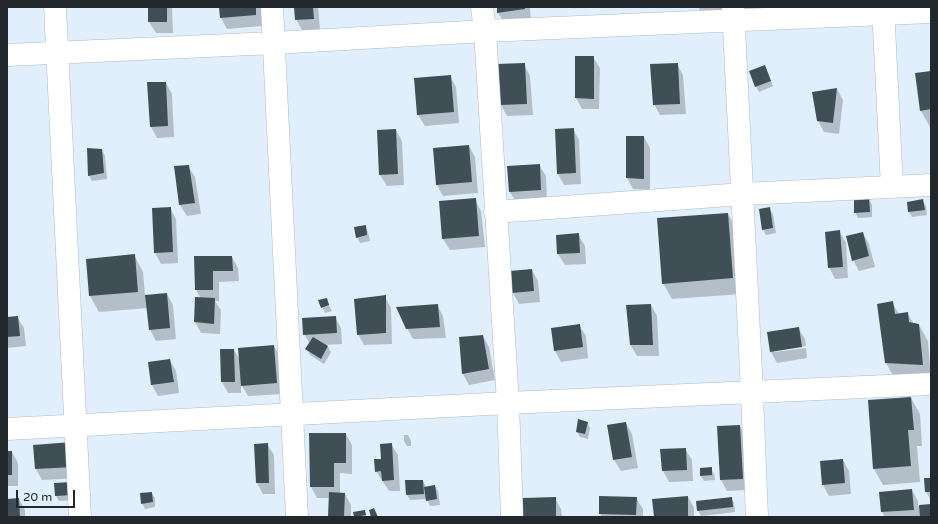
<!DOCTYPE html>
<style>
body{margin:0}
#map{position:relative;width:938px;height:524px;overflow:hidden;background:#e1eefb;font-family:"Varela Round",sans-serif}
canvas{display:block}
.frame{position:absolute;inset:0;border:8px solid #23282d;pointer-events:none}
.scale{position:absolute;left:16px;top:490px;width:59px;height:18px;box-sizing:border-box;border:2px solid #23282d;border-top:0;padding-left:5px;font-size:12px;line-height:14px;white-space:nowrap;color:#23282d;-webkit-text-stroke:3px #e1eefb;paint-order:stroke}
</style>
<div id="map">
<canvas width="938" height="524"></canvas>
<div class="frame"></div>
<div class="scale">20 m</div>
</div>
<script>
const ctx = document.querySelector('canvas').getContext('2d');
ctx.lineJoin = 'round';
function fill(path, color) {
  ctx.fillStyle = color;
  ctx.fill(path, 'evenodd');
}
function toPath(rows) {
  const path = new Path2D();
  for (const r of rows) {
    path.moveTo(r[0], r[1]);
    for (let i = 2; i < r.length; i += 2) path.lineTo(r[i], r[i + 1]);
  }
  return path;
}
function trace(path, color, width, dash) {
  ctx.strokeStyle = color;
  ctx.lineWidth = width;
  ctx.lineCap = dash ? 'butt' : 'round';
  ctx.setLineDash(dash || []);
  ctx.stroke(path);
}
const shadow = toPath([
 [149,7,172,7,173,33,156,33,149,22],
 [220,7,261,7,262,26,227,29,221,18],
 [295,7,318,7,320,30,302,30,296,19],
 [498,7,530,7,531,20,505,24,498,13],
 [698,7,728,7,728,10,702,13],
 [593,57,600,68,599,109,582,109,576,98],
 [524,64,530,76,533,115,507,116,501,105],
 [677,64,683,75,686,114,660,115,654,104],
 [765,66,773,86,759,92,756,86],
 [931,72,931,127,930,127,921,111,916,74],
 [450,76,456,87,459,123,425,126,418,115],
 [166,83,172,94,174,137,157,138,151,127],
 [837,89,843,100,839,134,824,132,818,121],
 [573,129,579,140,581,184,564,185,558,174],
 [396,130,402,141,404,185,387,186,380,175],
 [627,137,644,137,650,148,650,190,633,189,627,178],
 [469,146,475,157,478,193,443,196,437,185,434,149],
 [102,150,105,156,107,179,92,181,89,175],
 [539,165,546,176,547,201,516,202,509,191],
 [188,166,195,177,201,214,187,216,180,205,175,167],
 [869,199,872,205,872,217,858,218,855,212],
 [475,200,481,211,485,247,450,250,443,239],
 [923,201,926,206,927,215,912,217,909,212],
 [170,208,176,219,178,263,161,264,155,253],
 [769,208,773,214,776,233,766,235,763,229],
 [728,214,737,230,742,294,672,299,663,283],
 [365,226,368,232,370,241,360,243,357,237],
 [839,231,846,243,848,278,835,279,829,267],
 [863,233,869,244,875,267,859,271,853,260],
 [578,234,585,246,586,264,565,265,558,254,558,236],
 [134,255,143,272,145,296,167,294,173,305,176,339,156,341,150,330,148,308,99,312,90,296],
 [195,257,232,257,238,268,239,281,219,282,219,301,215,301,221,310,220,334,201,333,195,322,196,298,201,299,196,290],
 [532,270,538,281,540,302,519,304,513,293],
 [385,297,391,308,392,344,364,345,358,334],
 [326,299,332,311,325,313,320,301],
 [892,302,899,314,907,313,914,324,919,325,928,341,931,380,895,379,886,363,878,304],
 [437,305,443,316,446,338,413,339,407,328],
 [651,305,657,316,659,356,637,356,630,344],
 [17,317,24,328,26,346,7,348,7,318],
 [335,317,341,328,342,344,324,345,328,347,331,352,324,364,310,355,307,349,310,344,304,334],
 [579,325,586,336,588,358,561,362,555,351],
 [798,328,805,339,806,346,774,350,774,352,806,348,807,358,777,363,771,352],
 [483,336,489,347,495,380,469,385,463,374],
 [274,346,280,357,283,394,248,396,241,384,241,393,228,393,222,382,221,350,234,350,240,360],
 [170,360,176,371,179,393,158,396,152,385],
 [911,398,920,414,922,446,917,446,920,482,883,485,874,469,869,401],
 [587,422,590,428,588,439,580,437,577,432],
 [626,423,632,434,638,468,621,471,614,460],
 [740,426,746,437,748,490,727,491,721,480],
 [346,434,352,445,352,474,340,473,340,494,345,494,351,505,351,517,329,517,329,498,317,498,311,487],
 [404,435,408,435,411,441,411,446,407,446,404,441],
 [267,444,274,455,275,494,263,494,257,483,255,445],
 [391,444,398,455,400,491,389,491,376,471],
 [685,449,692,460,693,481,669,482,663,471],
 [7,452,12,452,18,463,18,486,7,486],
 [78,455,79,478,42,480,36,469],
 [843,460,849,471,851,494,829,496,823,485,821,462],
 [711,468,714,474,715,480,704,481,701,476],
 [925,479,931,479,931,500,926,492],
 [423,481,426,487,435,486,438,491,440,505,430,506,427,499,410,500,407,495],
 [55,484,76,500,59,501,56,496],
 [912,490,918,501,918,506,931,505,931,517,885,517,882,512],
 [151,493,155,498,155,507,145,509,142,503],
 [688,497,694,508,694,517,655,517],
 [555,498,561,509,562,517,524,517],
 [636,498,643,509,643,517,602,517,600,514],
 [731,498,734,503,735,512,701,516,698,510],
 [19,499,25,510,25,517,7,517,7,500],
 [364,511,367,517,355,517,354,513]
]);
const building = toPath([
 [148,7,167,7,167,22,148,22],
 [219,7,256,7,256,15,220,18],
 [294,7,313,7,314,19,295,20],
 [497,7,525,7,525,9,497,13],
 [575,56,594,56,594,99,575,98],
 [525,63,527,104,500,105,497,64],
 [678,63,680,104,653,105,650,64],
 [765,65,771,81,755,87,749,71],
 [931,71,931,109,920,111,915,73],
 [451,75,454,112,417,115,414,78],
 [147,82,166,82,168,126,150,127],
 [837,88,833,123,817,121,812,92],
 [574,128,576,173,557,174,555,129],
 [396,129,398,174,379,175,377,130],
 [626,136,644,136,644,179,626,178],
 [469,145,472,182,436,185,433,148],
 [87,148,102,149,104,173,88,176],
 [540,164,541,190,509,192,507,166],
 [189,165,195,203,179,205,174,166],
 [476,198,479,236,442,239,439,201],
 [869,198,870,212,854,213,854,199],
 [923,199,925,210,908,212,907,202],
 [171,207,173,252,154,253,152,208],
 [770,207,773,228,762,230,759,209],
 [728,213,733,278,662,284,657,218],
 [366,225,367,235,356,238,354,227],
 [840,230,843,267,828,268,825,232],
 [863,232,869,256,852,261,846,236],
 [579,233,580,253,557,254,556,235],
 [135,254,138,292,89,296,86,259],
 [194,256,232,256,233,271,213,271,213,290,195,290],
 [532,269,534,291,512,293,510,271],
 [167,293,170,328,149,330,145,295],
 [386,295,386,333,357,335,354,299],
 [195,297,215,298,214,324,194,322],
 [327,298,329,305,321,308,318,300],
 [893,301,895,314,908,312,909,322,919,324,923,365,885,363,877,304],
 [438,304,440,327,406,329,396,307],
 [651,304,653,345,630,345,626,305],
 [18,316,20,336,7,337,7,317],
 [336,316,337,333,303,335,302,318],
 [580,324,583,347,554,351,551,328],
 [799,327,802,347,770,352,767,332],
 [483,335,489,369,462,374,459,337],
 [313,337,328,346,321,359,305,349],
 [274,345,277,383,241,386,238,348],
 [220,349,234,349,235,382,221,382],
 [170,359,174,382,151,385,148,362],
 [911,397,914,430,908,430,911,466,873,469,868,400],
 [578,419,588,422,585,434,576,432],
 [626,422,632,457,613,460,607,425],
 [740,425,743,479,720,480,717,426],
 [309,433,346,433,346,463,334,463,334,487,310,487],
 [72,442,73,467,35,469,33,445],
 [268,443,269,483,256,483,254,444],
 [392,443,394,480,382,481,381,471,375,472,374,459,381,459,380,444],
 [686,448,687,470,662,471,660,449],
 [7,451,12,451,12,475,7,475],
 [843,459,845,483,822,485,820,461],
 [712,467,712,475,700,476,700,468],
 [924,478,931,478,931,492,925,492],
 [405,480,423,480,424,494,406,495],
 [72,482,73,495,55,496,54,483],
 [435,485,437,499,426,501,424,487],
 [912,489,914,510,881,512,879,492],
 [152,492,153,502,141,504,140,493],
 [329,492,345,493,344,517,328,517],
 [599,496,637,497,636,515,599,514],
 [688,496,688,517,654,517,652,499],
 [556,497,556,517,523,517,522,498],
 [732,497,733,507,697,511,696,501],
 [19,498,20,517,7,517,7,499],
 [931,504,931,517,920,517,919,505],
 [374,508,378,517,371,517,369,510],
 [365,510,366,515,354,517,353,512]
]);
const minor = toPath([
 [55,7,80,517],
 [272,7,297,517],
 [482,7,485,31,508,403,512,517],
 [733,7,752,393,757,517],
 [883,7,892,187],
 [7,55,274,43,485,31,931,12],
 [495,212,743,194,931,185],
 [7,429,508,403,931,384]
]);
fill(shadow, '#0003');
fill(building, '#3f4f55');
trace(minor, '#aebbc7', 23);
trace(minor, '#fff', 22);
</script>
